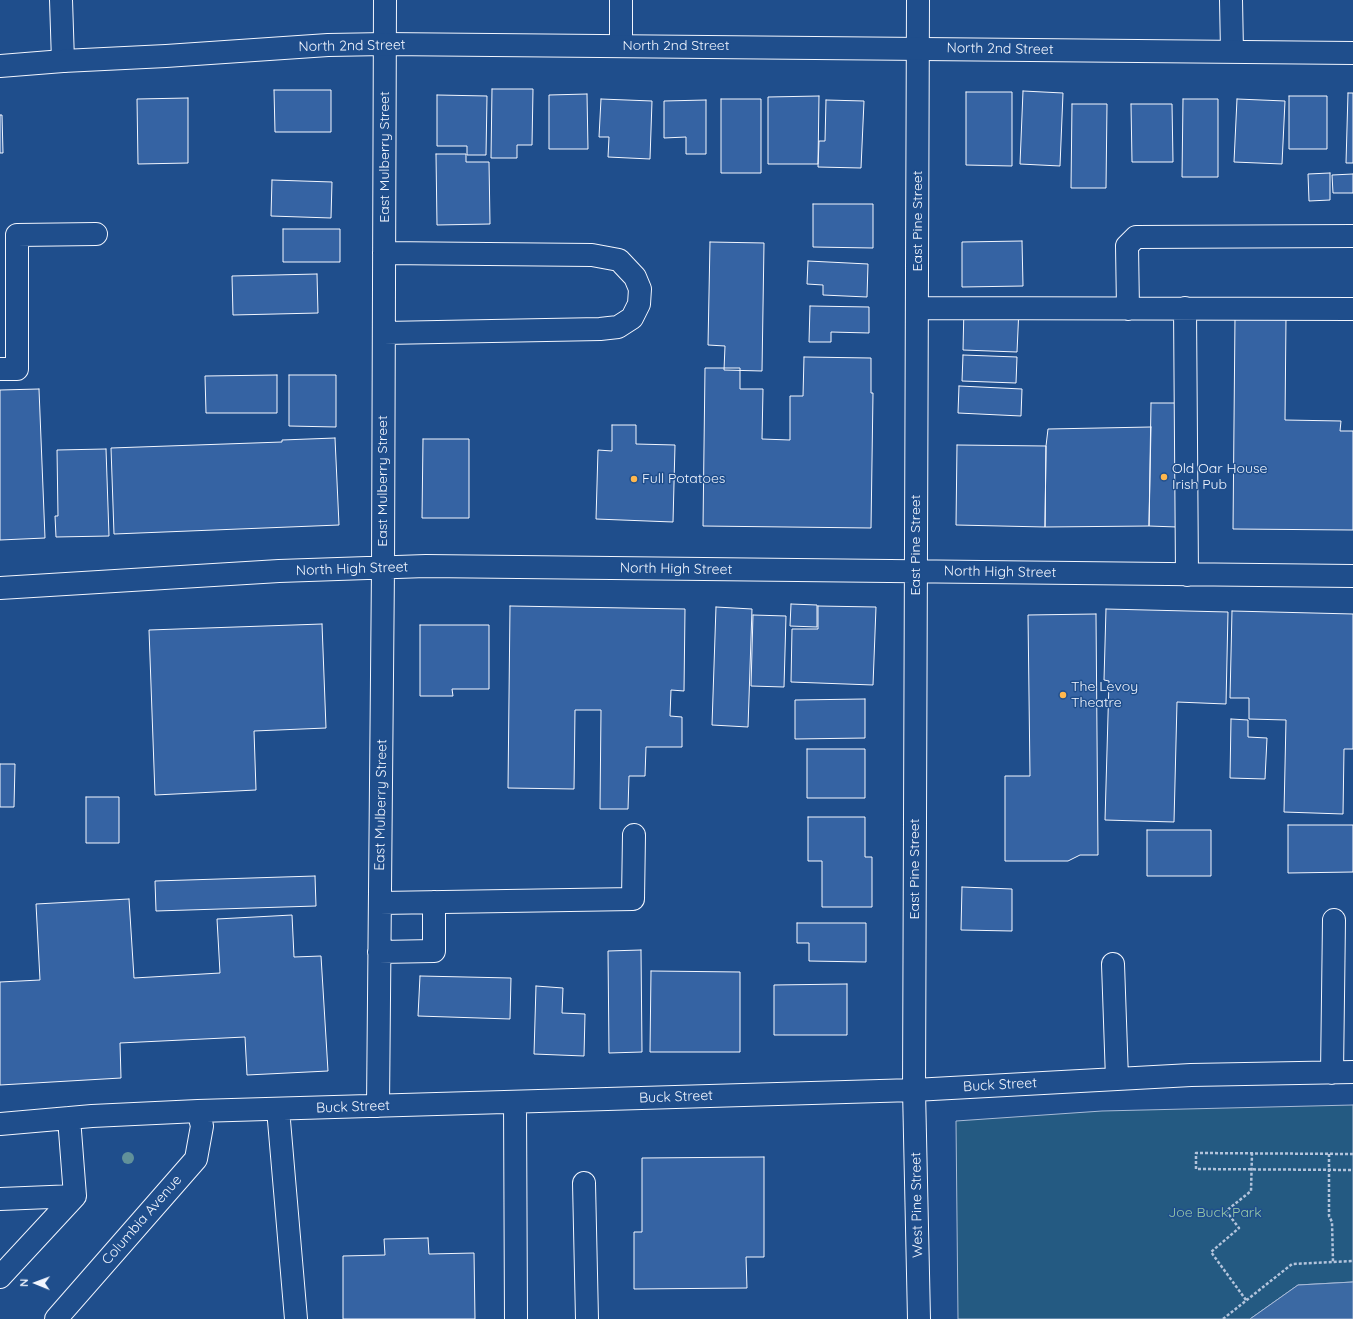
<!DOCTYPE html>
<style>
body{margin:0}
#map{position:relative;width:1353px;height:1319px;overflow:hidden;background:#1f4e8c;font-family:Quicksand,sans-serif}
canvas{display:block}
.north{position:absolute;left:16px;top:1263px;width:40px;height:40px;-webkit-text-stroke:3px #1f4e8c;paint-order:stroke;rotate:271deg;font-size:11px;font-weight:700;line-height:16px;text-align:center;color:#f2f6ff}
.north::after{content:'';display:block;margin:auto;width:14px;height:18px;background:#f2f6ff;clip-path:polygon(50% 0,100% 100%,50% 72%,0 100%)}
</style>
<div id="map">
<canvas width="1353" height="1319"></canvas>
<div class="north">N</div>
</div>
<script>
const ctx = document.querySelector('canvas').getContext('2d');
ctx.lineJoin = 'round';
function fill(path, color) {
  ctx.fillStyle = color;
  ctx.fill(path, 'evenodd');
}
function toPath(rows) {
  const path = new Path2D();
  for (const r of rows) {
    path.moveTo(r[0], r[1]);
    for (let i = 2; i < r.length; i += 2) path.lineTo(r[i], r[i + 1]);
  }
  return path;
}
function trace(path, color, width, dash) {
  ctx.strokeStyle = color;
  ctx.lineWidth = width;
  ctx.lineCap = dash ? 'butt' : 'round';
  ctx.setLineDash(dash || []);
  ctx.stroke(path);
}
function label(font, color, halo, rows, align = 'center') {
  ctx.font = font + ' Quicksand,sans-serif';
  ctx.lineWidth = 3;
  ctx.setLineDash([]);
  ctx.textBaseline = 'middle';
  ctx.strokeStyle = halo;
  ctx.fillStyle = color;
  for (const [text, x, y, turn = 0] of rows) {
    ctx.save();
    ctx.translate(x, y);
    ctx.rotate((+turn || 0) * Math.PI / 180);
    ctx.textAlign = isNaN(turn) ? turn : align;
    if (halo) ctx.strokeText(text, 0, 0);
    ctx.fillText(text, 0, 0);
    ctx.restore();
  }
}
const green = toPath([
 [1353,1105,1353,1282,1298,1285,1250,1319,958,1319,956,1121,1102,1111,1353,1105]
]);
const water = toPath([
 [1353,1282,1353,1319,1250,1319,1298,1285,1353,1282]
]);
const building = toPath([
 [492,89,533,89,532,145,517,145,517,158,491,158,492,89],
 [274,90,331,90,331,132,275,132,274,90],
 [1023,91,1063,93,1060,166,1020,164,1023,91],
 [966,92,1012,92,1012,166,966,165,966,92],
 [1348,93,1353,93,1353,163,1346,163,1348,93],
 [587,94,588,149,549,149,549,95,587,94],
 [437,95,487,96,486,155,467,155,467,146,437,146,437,95],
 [819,96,818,164,768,164,768,97,819,96],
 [1289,96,1327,96,1327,149,1289,149,1289,96],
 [188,98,188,163,138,164,137,99,188,98],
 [601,99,652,101,650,159,608,157,609,137,599,137,601,99],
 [721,99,761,99,761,173,721,173,721,99],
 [1183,99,1218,99,1218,177,1182,177,1183,99],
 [1237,99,1285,101,1282,164,1234,162,1237,99],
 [706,100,706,154,686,154,686,137,664,138,664,101,706,100],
 [826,100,864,101,861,168,818,167,819,141,825,141,826,100],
 [1072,104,1107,104,1106,188,1071,188,1072,104],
 [1131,104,1172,104,1173,162,1132,162,1131,104],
 [0,115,2,115,3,153,0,153,0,115],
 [436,154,466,154,466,162,489,162,490,224,437,225,436,154],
 [1330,173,1330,200,1309,201,1308,174,1330,173],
 [1353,174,1353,193,1333,193,1332,175,1353,174],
 [272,180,332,182,331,218,271,216,272,180],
 [813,204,873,204,873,248,813,247,813,204],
 [283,229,340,229,340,262,283,262,283,229],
 [1022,241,1023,286,962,287,962,242,1022,241],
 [710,242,764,243,762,371,724,370,725,346,708,345,710,242],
 [808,261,868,264,867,297,823,295,823,285,807,284,808,261],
 [317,274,318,313,233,315,232,276,317,274],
 [810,306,869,307,869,333,831,332,831,342,809,342,810,306],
 [964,306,1019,308,1017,352,963,350,964,306],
 [1235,317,1286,318,1285,420,1341,421,1340,431,1353,431,1353,530,1233,529,1235,317],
 [963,355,1017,357,1016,383,962,381,963,355],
 [804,357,871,358,871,393,873,393,871,528,703,526,705,368,740,368,740,389,763,389,762,439,790,440,790,396,803,396,804,357],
 [277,375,277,413,206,413,205,376,277,375],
 [289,375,336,375,336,427,289,426,289,375],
 [959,386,1022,389,1021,416,958,413,959,386],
 [39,389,45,538,0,540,0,390,39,389],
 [1151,403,1178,403,1177,527,1149,526,1151,403],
 [612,425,636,425,636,444,675,445,673,522,596,519,598,450,612,451,612,425],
 [1151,427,1149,526,1045,527,1046,446,1048,429,1151,427],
 [335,438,339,525,114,534,111,448,282,442,282,440,335,438],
 [423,439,469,439,469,518,422,518,423,439],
 [957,445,1046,446,1045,527,956,525,957,445],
 [106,449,109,536,56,537,55,516,58,516,57,450,106,449],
 [791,604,817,605,817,627,790,626,791,604],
 [510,606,685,609,684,691,671,690,670,716,682,717,682,747,646,747,645,776,629,776,628,809,600,809,601,710,575,710,574,789,508,788,510,606],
 [818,606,876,607,873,685,791,682,792,629,818,629,818,606],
 [716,607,752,609,748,727,712,725,716,607],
 [1106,609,1228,612,1226,704,1177,702,1174,822,1105,820,1109,681,1104,680,1106,609],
 [1232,611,1353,614,1353,749,1344,749,1343,814,1284,812,1286,720,1249,719,1249,698,1230,698,1232,611],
 [1096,614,1098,855,1080,855,1068,861,1005,861,1005,776,1030,776,1028,615,1096,614],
 [753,615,786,616,784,687,751,686,753,615],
 [322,624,326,728,254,731,256,790,155,795,149,630,322,624],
 [420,625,489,625,489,689,452,689,453,696,420,696,420,625],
 [865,699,865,738,795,739,795,700,865,699],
 [1231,719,1248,720,1248,737,1267,738,1265,779,1230,778,1231,719],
 [807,749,865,749,865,798,807,798,807,749],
 [0,764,15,764,14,807,0,807,0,764],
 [86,797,119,797,119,843,86,843,86,797],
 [808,817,865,817,865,857,872,857,872,907,822,907,822,861,808,861,808,817],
 [1288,825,1353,825,1353,872,1288,873,1288,825],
 [1147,830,1211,830,1211,876,1147,876,1147,830],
 [315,876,316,906,156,911,155,881,315,876],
 [962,887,1012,889,1012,931,961,930,962,887],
 [129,899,134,978,220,973,217,919,292,915,294,957,321,956,328,1071,247,1075,245,1037,120,1043,121,1078,0,1085,0,982,40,980,36,904,129,899],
 [797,923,866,923,866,962,809,961,809,943,797,943,797,923],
 [641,950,642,1052,609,1053,608,951,641,950],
 [651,971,740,972,740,1052,650,1052,651,971],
 [420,976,511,978,510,1019,418,1016,420,976],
 [847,984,847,1035,774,1035,774,985,847,984],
 [536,986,563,988,562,1013,585,1014,584,1056,534,1054,536,986],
 [764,1157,764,1257,746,1257,747,1288,634,1289,634,1232,642,1232,642,1158,764,1157],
 [428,1238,429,1254,474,1253,475,1319,343,1319,343,1256,385,1255,384,1239,428,1238]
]);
const path = toPath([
 [1329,1154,1329,1216,1332,1222,1333,1262],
 [1353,1154,1196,1153,1196,1169,1353,1170],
 [1246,1300,1211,1252,1239,1228,1226,1211,1251,1191,1252,1153],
 [1223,1319,1292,1264,1353,1261]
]);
const minor = toPath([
 [61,0,63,61],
 [918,0,914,1090,919,1319],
 [1231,0,1232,51],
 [621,46,621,0],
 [917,308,1353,309],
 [1185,308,1187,575],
 [1128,309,1127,246,1136,237,1353,236],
 [384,333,600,329,618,327,632,318,639,304,640,289,635,277,619,260,592,255,384,253],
 [0,369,17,369,17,235,96,234],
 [0,588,279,571,426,566,1353,576],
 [380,903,633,899,634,835],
 [379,952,434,951,434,902],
 [1113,964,1117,1079],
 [1332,1073,1334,920],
 [515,1102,516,1319],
 [378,1106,383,568,385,0],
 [278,1109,296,1319],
 [0,1124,92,1116,198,1111,914,1090,1191,1075,1353,1072],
 [584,1183,587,1319],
 [0,1199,75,1196],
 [0,1277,75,1196,69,1118],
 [56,1319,196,1159,202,1126,198,1111]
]);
const major = toPath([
 [0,66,63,61,166,56,328,45,385,44,1353,53]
]);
const trees = [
 [128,1158]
];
const markers = [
 [1164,477,4,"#ffb74d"],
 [634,479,4,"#ffb74d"],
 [1063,695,4,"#ffb74d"]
];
const streetNames = [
 ["North 2nd Street",352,46,-1],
 ["North 2nd Street",676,46],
 ["North 2nd Street",1000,49,1],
 ["East Mulberry Street",385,157,-90],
 ["East Pine Street",918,221,-90],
 ["East Mulberry Street",383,481,-90],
 ["East Pine Street",916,545,-90],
 ["North High Street",352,569,-2],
 ["North High Street",676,569,1],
 ["North High Street",1000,572,1],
 ["East Mulberry Street",381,805,-89],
 ["East Pine Street",915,869,-90],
 ["Buck Street",1000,1085,-3],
 ["Buck Street",676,1097,-2],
 ["Buck Street",353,1107,-2],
 ["West Pine Street",917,1205,-91],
 ["Columbia Avenue",142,1220,-49]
];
const poiNames = [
 ["Old Oar House",1172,469],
 ["Irish Pub",1172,485],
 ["Full Potatoes",642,479],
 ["The Levoy",1071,687],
 ["Theatre",1071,703]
];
const parkNames = [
 ["Joe Buck Park",1215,1213]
];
fill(green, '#245a82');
trace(green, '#a8bbd7', 1);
fill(water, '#3b69a3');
trace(water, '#a8bbd7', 1);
fill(building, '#3563a3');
trace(building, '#f2f6ff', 1);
trace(minor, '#f2f6ff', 24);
trace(major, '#f2f6ff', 24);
trace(path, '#b3c4dc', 2.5, [3, 2]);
trace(minor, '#1f4e8c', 22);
trace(major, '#1f4e8c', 22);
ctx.fillStyle = '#61919a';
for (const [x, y] of trees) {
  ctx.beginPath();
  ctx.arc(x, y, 6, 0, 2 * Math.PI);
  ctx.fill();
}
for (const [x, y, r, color] of markers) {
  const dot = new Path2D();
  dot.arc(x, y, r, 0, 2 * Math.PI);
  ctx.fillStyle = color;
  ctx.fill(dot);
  trace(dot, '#1f4e8c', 1.5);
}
label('14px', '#f2f6ff', '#1f4e8c', streetNames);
label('14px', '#f2f6ff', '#1f4e8c', poiNames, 'left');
label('14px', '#97c8a6', '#1f4e8c', parkNames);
</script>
